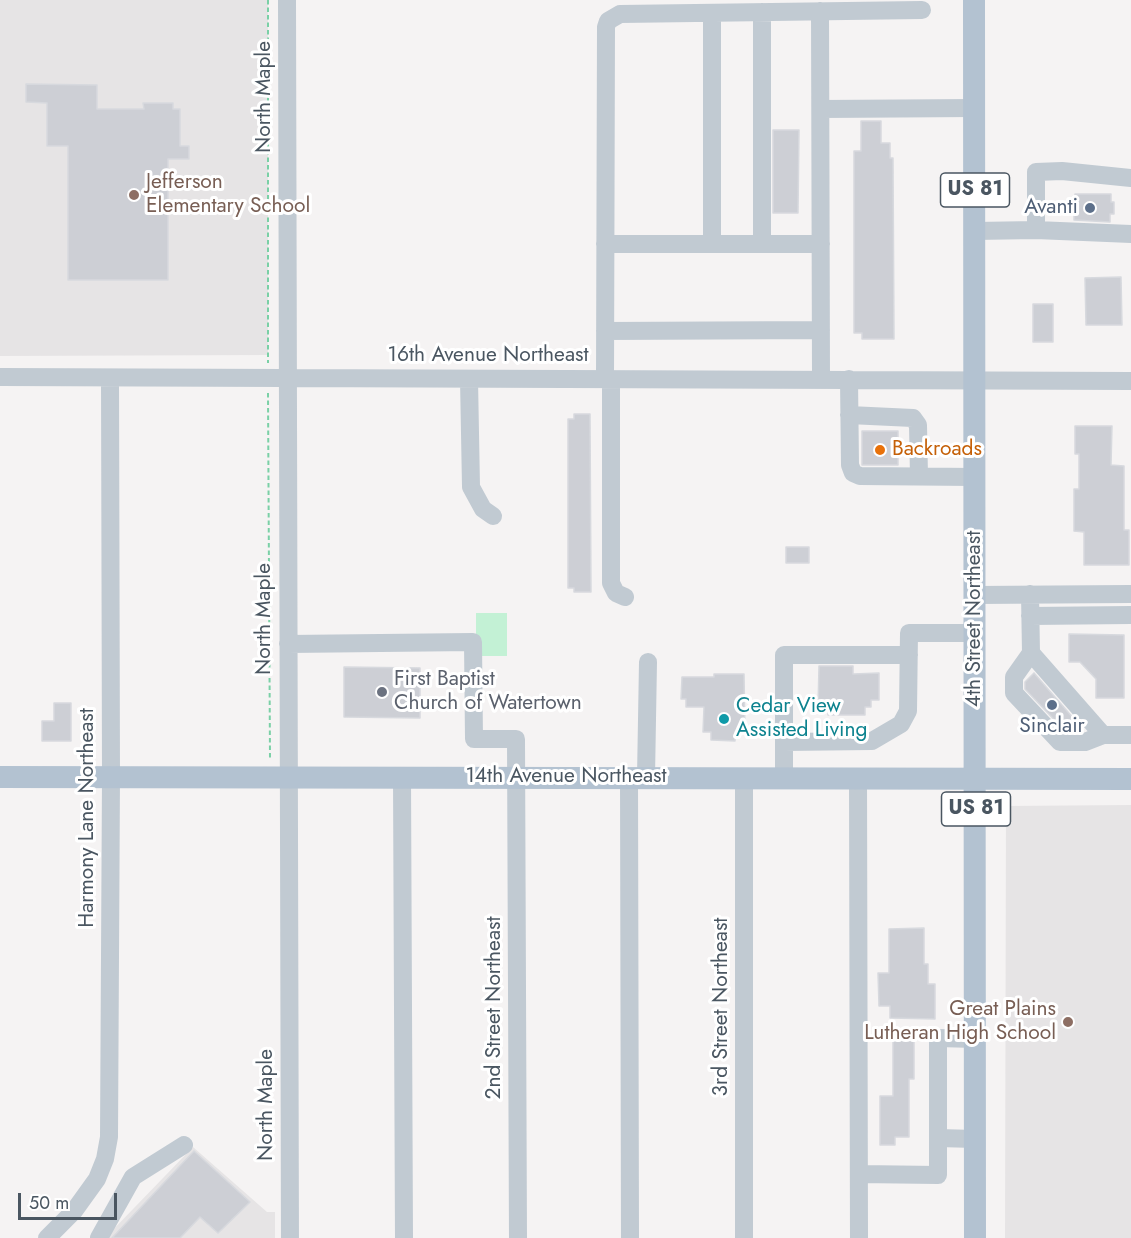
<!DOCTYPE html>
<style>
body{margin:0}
#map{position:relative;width:1131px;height:1238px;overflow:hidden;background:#f5f3f3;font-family:Jost,sans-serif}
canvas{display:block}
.scale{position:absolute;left:18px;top:1193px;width:99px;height:27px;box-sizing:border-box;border:3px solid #4a5661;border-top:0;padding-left:8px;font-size:18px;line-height:21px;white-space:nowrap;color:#4a5661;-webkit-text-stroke:4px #fff;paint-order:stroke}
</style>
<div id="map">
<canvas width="1131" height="1238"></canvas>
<div class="scale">50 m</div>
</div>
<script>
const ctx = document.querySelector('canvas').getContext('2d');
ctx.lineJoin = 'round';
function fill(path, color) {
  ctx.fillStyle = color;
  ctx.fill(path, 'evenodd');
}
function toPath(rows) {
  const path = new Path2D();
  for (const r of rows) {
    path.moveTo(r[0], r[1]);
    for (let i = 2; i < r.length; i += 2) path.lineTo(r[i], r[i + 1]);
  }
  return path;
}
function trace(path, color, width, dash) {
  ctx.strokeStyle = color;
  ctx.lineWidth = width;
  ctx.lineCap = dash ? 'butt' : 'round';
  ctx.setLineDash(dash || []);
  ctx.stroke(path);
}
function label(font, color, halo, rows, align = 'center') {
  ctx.font = font + ' Jost,sans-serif';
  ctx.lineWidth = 6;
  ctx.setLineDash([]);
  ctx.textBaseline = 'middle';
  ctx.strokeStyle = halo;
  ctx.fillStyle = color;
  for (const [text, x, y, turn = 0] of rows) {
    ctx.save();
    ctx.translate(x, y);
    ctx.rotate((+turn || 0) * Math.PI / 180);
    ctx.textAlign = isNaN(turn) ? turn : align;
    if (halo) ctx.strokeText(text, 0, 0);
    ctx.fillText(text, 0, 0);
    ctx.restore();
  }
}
const education = toPath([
 [0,0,268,0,268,355,0,356],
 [1131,805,1131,1238,1005,1238,1006,806],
 [193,1147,267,1212,275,1212,275,1238,105,1238]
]);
const green = toPath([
 [476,613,507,613,507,656,476,656]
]);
const building = toPath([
 [26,84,97,85,97,109,144,109,143,103,173,103,173,109,180,109,180,146,189,146,189,159,168,159,168,280,68,280,68,146,47,146,47,103,26,102,26,84],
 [861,121,881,121,881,143,890,143,890,158,893,158,894,339,862,339,862,333,854,333,854,151,861,151,861,121],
 [773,130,799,130,798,213,773,213,773,130],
 [1075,194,1111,194,1111,202,1114,202,1114,214,1110,214,1110,222,1074,220,1074,214,1067,214,1067,202,1075,202,1075,194],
 [1121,277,1122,325,1086,325,1085,278,1121,277],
 [1033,304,1053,304,1053,342,1033,342,1033,304],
 [574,414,590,414,591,592,574,592,574,588,568,588,568,419,574,419,574,414],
 [1075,426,1112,426,1111,465,1124,466,1124,530,1129,530,1129,565,1084,565,1084,532,1074,531,1074,489,1079,489,1079,454,1075,454,1075,426],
 [862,431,898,431,898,465,862,465,862,431],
 [786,547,809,547,809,563,786,563,786,547],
 [1069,634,1124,635,1124,698,1096,698,1096,679,1080,662,1069,662,1069,634],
 [819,666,853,666,853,674,879,673,879,700,871,700,871,707,865,707,865,715,828,715,828,706,818,707,819,666],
 [344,667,420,668,420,718,344,717,344,667],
 [1034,673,1081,727,1077,731,1065,731,1025,689,1025,682,1034,673],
 [714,674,744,674,745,733,735,732,735,741,711,740,711,732,703,732,704,707,686,707,686,699,681,699,682,677,714,677,714,674],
 [54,703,71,703,71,741,42,741,42,721,54,721,54,703],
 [924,928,924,964,928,964,928,984,935,984,935,1019,890,1018,890,1006,879,1006,878,973,889,973,889,929,924,928],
 [893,1040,914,1040,914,1079,909,1079,909,1137,895,1137,895,1145,880,1145,880,1096,893,1096,893,1040],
 [194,1151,250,1202,218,1233,200,1217,180,1238,112,1238,194,1151]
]);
const path = toPath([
 [268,0,268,363],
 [268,393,270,759]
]);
const minor = toPath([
 [287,0,290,1238],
 [820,11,821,379],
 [762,12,762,244],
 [712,13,712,244],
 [821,109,975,108],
 [1036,230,1131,234],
 [975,231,1036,230,1036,172,1062,171,1131,178],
 [605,244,821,244],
 [605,331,821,330],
 [0,377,1131,381],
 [469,379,471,487,483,509,493,516],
 [605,379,606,27,608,21,620,14,922,10],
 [611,379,611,583,616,593,625,597],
 [849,379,850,465,853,473,860,476,975,477],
 [849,415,913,418,918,425,919,476],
 [1030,594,1031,653,1103,735,1131,735],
 [975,595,1131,594],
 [1030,616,1131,615],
 [288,644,473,642,474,739,516,739,518,1238],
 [1031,653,1014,677,1014,693,1060,742,1085,742,1103,735],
 [784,742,784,655,909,655],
 [402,777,404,1238],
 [629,777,630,1238],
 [646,777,648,662],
 [744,777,744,1238],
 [784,777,784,742,872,741,901,724,908,711,909,633,975,633],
 [858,777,859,1238],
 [938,1138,975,1139],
 [859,1174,938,1175,938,1038,975,1039],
 [47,1238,74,1211,97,1179,105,1159,109,1137,111,776,110,378],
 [99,1238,133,1177,184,1145]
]);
const major = toPath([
 [974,0,975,1238],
 [0,777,1131,779]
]);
const markers = [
 [134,195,6,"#8d6e63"],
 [1090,208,6,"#5c6f8a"],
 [880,450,6,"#e8710a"],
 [382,692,6,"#6b7280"],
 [1052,705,6,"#5c6f8a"],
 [724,719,6,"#0f9aa8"],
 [1068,1022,6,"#8d6e63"]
];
const shields = [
 [975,190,69],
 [976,809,69]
];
const shieldNames = [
 ["US 81",975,190],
 ["US 81",976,809]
];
const streetNames = [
 ["North Maple",265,97,-90],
 ["16th Avenue Northeast",488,356],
 ["North Maple",265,619,-90],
 ["4th Street Northeast",975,619,-90],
 ["14th Avenue Northeast",566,777],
 ["Harmony Lane Northeast",88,818,-90],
 ["3rd Street Northeast",722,1007,-90],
 ["2nd Street Northeast",495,1008,-90],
 ["North Maple",267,1105,-90]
];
const educationNames = [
 ["Jefferson",146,183],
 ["Elementary School",146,207],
 ["Great Plains",1056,1010,"right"],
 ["Lutheran High School",1056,1034,"right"]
];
const serviceNames = [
 ["Avanti",1078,208],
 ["Sinclair",1052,727,"center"]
];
const foodNames = [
 ["Backroads",892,450]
];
const worshipNames = [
 ["First Baptist",394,680],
 ["Church of Watertown",394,704]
];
const cultureNames = [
 ["Cedar View",736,707],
 ["Assisted Living",736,731]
];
fill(education, '#e6e4e5');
fill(green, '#c3f1d5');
fill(building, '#cdcfd5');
trace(building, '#d7d9de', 1.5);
trace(path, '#7ad0a6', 2, [4.5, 3]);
trace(minor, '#c1cad2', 18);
trace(major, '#b3c2d1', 22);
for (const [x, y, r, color] of markers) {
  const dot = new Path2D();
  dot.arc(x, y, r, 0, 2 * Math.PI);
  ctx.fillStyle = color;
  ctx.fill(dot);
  trace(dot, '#fff', 2);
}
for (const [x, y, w] of shields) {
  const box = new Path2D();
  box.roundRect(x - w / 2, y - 17, w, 34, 4.5);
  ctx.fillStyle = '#fff';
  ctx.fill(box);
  trace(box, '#4a5661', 1.5);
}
label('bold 20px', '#4a5661', null, shieldNames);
label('21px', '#4a5661', '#fff', streetNames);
label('21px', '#785e54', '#fff', educationNames, 'left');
label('21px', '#4e5e75', '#fff', serviceNames, 'right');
label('21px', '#c56008', '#fff', foodNames, 'left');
label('21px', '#5b616d', '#fff', worshipNames, 'left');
label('21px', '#0d838f', '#fff', cultureNames, 'left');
</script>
